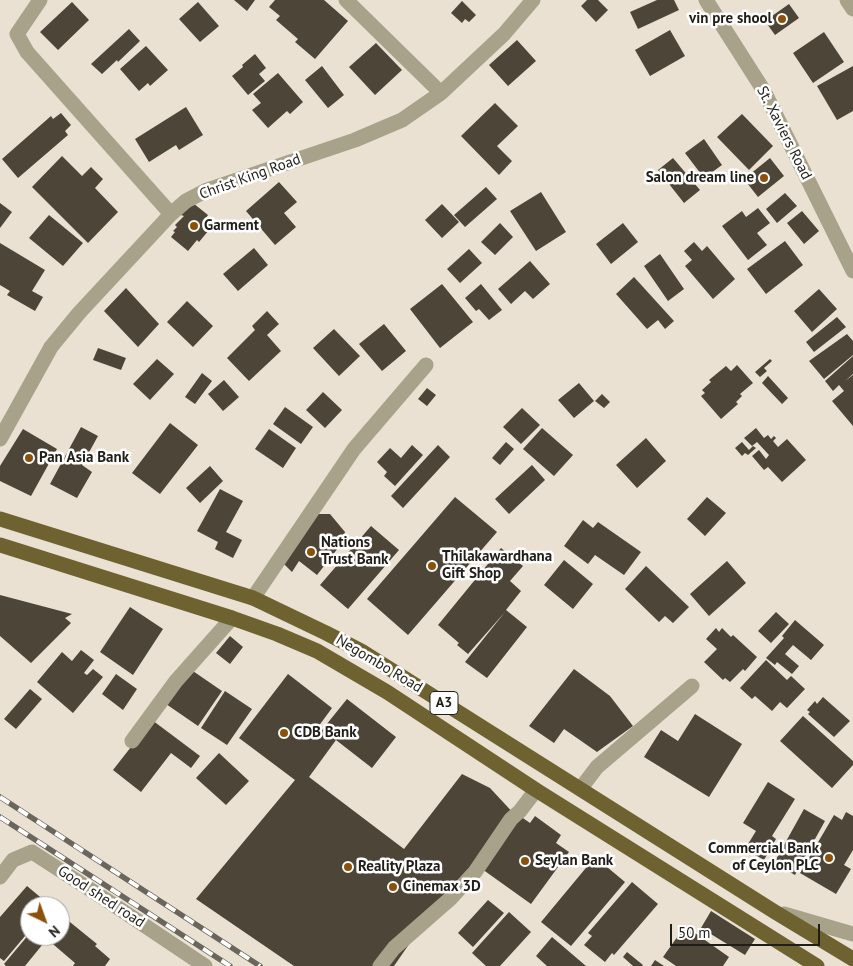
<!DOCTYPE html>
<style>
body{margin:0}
#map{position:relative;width:853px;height:966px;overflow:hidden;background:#eae1d2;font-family:"PT Sans",sans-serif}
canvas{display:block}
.north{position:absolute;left:20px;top:896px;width:50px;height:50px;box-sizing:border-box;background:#fff;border:1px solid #a6a5a3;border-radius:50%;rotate:138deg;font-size:14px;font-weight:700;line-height:20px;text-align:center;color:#211e19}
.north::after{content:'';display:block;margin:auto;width:18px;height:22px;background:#8b510a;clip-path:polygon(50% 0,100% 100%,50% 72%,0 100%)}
.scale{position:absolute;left:670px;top:924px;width:150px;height:22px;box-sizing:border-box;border:2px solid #211e19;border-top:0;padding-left:6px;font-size:15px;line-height:18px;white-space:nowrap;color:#211e19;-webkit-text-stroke:4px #fff;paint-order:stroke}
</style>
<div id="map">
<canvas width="853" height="966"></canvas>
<div class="north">N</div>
<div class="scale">50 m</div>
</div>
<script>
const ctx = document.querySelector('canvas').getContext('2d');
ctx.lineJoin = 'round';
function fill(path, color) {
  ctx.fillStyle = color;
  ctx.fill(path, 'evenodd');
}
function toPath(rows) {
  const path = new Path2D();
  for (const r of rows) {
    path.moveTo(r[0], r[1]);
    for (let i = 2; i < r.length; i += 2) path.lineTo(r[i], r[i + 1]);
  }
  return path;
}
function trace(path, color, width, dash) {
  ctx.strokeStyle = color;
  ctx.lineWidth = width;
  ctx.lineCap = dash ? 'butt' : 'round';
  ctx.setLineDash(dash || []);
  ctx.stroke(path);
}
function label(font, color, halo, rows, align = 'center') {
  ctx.font = font + ' "PT Sans",sans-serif';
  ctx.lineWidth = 5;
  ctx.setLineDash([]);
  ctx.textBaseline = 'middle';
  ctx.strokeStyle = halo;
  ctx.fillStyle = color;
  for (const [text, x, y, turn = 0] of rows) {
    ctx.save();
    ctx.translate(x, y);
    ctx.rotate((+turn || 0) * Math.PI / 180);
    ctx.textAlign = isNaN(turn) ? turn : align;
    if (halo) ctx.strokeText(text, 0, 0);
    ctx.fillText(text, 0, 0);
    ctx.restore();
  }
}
const building = toPath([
 [234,0,255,0,247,11],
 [275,0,324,0,348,21,315,59,295,42,298,39,276,20,280,16,269,7],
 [587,0,598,0,608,10,596,22,581,6],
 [657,0,674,0,679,10,638,29,630,12],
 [462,1,476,15,469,22,465,19,462,23,451,13],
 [72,2,89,20,58,50,40,32],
 [198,2,219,26,200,42,179,19],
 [789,4,799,18,775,35,765,21],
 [129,29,140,41,118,62,117,60,102,74,91,64],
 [670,30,685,56,650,76,635,50],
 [824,32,844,62,813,83,793,53],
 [517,40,536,61,508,86,489,65],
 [376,43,402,70,375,95,349,67],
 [146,46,168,70,150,86,148,83,139,91,120,69],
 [255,54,266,68,259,74,265,81,248,95,232,76,243,67,242,65],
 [322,66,344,95,328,108,305,80],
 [853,66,853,111,837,120,817,86],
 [278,73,303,102,290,114,287,111,268,128,252,110,261,103,253,94],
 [495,103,518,126,497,146,512,161,499,175,461,136],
 [186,107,203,135,179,150,176,145,149,162,135,139],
 [61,113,71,125,65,131,68,135,18,178,2,159,51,116,53,119],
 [742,114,773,146,749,170,717,137],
 [704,139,722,165,704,178,685,153],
 [62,156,82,176,91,167,103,179,95,188,118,212,88,243,32,187],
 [673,158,700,190,684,203,658,170],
 [770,158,784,176,758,197,744,179],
 [279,182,297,202,284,213,296,227,275,245,246,211],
 [486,187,497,199,465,227,454,215],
 [541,192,566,232,536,251,510,211],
 [785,193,797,206,777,223,766,209],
 [0,203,12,212,0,228],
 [193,203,208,215,206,218,214,224,199,242,197,240,188,251,171,237,175,232,173,231,177,227,175,225,184,216,181,215],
 [442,204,459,222,442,238,425,220],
 [758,208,770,223,757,233,767,245,748,260,722,226,742,211,746,217],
 [802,211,819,231,804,244,787,223],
 [49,215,83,243,63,266,29,238],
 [500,223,513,237,495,255,481,242],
 [623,223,638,242,611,264,596,244],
 [785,241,803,265,766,294,747,269],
 [694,242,702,251,707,246,735,279,713,299,685,266,692,260,684,251],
 [0,243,45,270,32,291,43,297,35,311,7,295,10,291,0,285],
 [254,248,268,265,238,291,223,274],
 [469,249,482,263,460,283,447,269],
 [660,254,684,289,668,301,644,266],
 [530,261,550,284,533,299,525,291,511,304,498,289],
 [634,277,674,321,665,329,658,320,647,329,616,294],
 [442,284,473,322,440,348,410,309],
 [481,284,502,310,489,320,479,309,476,311,465,298],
 [126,288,159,324,138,347,104,311],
 [819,289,837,309,812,332,794,311],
 [187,301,213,326,193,347,167,322],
 [267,311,279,324,267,335,281,351,249,381,227,358,255,330,252,326],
 [837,317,846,327,814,352,806,342],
 [384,324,406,351,382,371,359,344],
 [334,329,360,356,339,376,313,348],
 [847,334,853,341,853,355,824,379,809,361],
 [98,348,126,358,121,370,93,360],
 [853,356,853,374,845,381,853,375,853,426,832,401,844,391,839,385,833,391,825,381],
 [157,359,174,374,150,400,133,384],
 [770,359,772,361,764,368,767,371,760,377,755,372],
 [737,365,753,383,740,394,742,396,736,402,738,404,721,419,701,396,705,393,702,390,711,382,709,380,726,366,731,371],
 [202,373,212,381,195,404,185,397],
 [768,376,788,398,782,404,762,383],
 [224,380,239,397,223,411,208,394],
 [579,383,594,401,574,418,558,400],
 [427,388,436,395,427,406,418,399],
 [323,392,342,410,325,428,306,410],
 [602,394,610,402,604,408,595,401],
 [285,407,313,427,301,444,273,424],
 [522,408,540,425,521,444,503,427],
 [170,423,198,445,160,494,132,473],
 [81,427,98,436,82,465,92,472,77,498,50,484],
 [542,428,573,455,554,476,523,449],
 [756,428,764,438,768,435,771,439,774,436,776,438,773,441,778,447,787,439,806,460,782,482,768,467,764,470,752,456,759,450,766,459,769,455,757,442,752,446,744,438],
 [23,429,57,449,31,496,0,481,0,466],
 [269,429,296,448,283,468,255,449],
 [646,438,666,461,637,488,616,465],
 [506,442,514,449,500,465,492,458],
 [742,442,749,450,753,446,756,448,748,455,745,453,742,456,735,448],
 [412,445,423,455,395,486,384,476,387,472,377,462,390,448,401,458],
 [438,445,450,457,403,508,391,496],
 [532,465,545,480,509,514,495,499],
 [210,466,223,481,200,503,186,488],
 [220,489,243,501,226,532,242,540,233,558,215,549,218,542,197,531],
 [455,497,497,532,408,635,367,599],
 [707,497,726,513,705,536,687,519],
 [318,514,330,514,345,532,342,543,317,575,299,561,292,572,281,561],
 [583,520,593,528,598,522,641,552,624,575,595,555,588,564,564,546],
 [371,526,399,550,348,609,320,585],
 [501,548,523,566,510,581,521,591,506,610,527,627,487,678,465,662,505,612,468,654,457,645,459,643,438,625],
 [564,560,593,584,573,609,544,585],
 [727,561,746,583,709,616,690,594],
 [646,566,689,607,673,623,665,616,659,622,625,589],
 [0,595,72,614,65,618,71,623,31,663,0,636],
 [130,607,163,629,133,675,100,652],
 [776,612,789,624,771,643,758,631],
 [795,620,824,645,811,660,793,645,785,654,799,666,792,674,777,662,775,665,766,658,784,638,782,636],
 [716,628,719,632,722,628,731,637,733,635,757,657,745,671,743,669,730,682,725,678,723,680,704,662,717,649,706,639],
 [230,636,243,647,230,664,216,653],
 [81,650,94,660,84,673,87,675,93,669,103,677,73,713,37,682,62,652,72,661],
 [766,660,787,680,791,676,805,689,787,708,780,702,772,711,755,696,752,699,740,688],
 [190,669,222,691,198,726,166,704],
 [574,669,610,696,633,726,597,752,564,729,554,743,529,726],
 [116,674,137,689,123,710,102,694],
 [288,674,332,708,318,727,322,730,347,699,396,737,372,768,336,740,309,777,404,849,462,774,490,788,517,817,441,898,394,966,294,966,196,899,295,780,239,738],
 [30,689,42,699,16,729,4,719],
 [225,691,252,709,227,745,201,728],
 [823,697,850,721,834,737,808,714,810,712,807,710,815,701,817,704],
 [695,714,742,744,709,797,644,757,661,730,678,741],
 [803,716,853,761,853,765,832,788,780,741],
 [152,720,200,756,191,768,171,753,141,792,113,770],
 [219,753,249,781,226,805,196,778],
 [768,782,795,799,772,836,776,839,764,860,745,849,756,831,743,823],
 [804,809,825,821,795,875,774,863],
 [846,812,853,816,853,850,844,865,851,869,836,894,800,873,834,815,842,820],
 [520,816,530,823,535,816,561,835,556,843,569,852,531,904,482,869],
 [595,857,625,882,571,946,541,922],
 [632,882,658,904,614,955,612,953,605,962,584,945,592,936,588,933],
 [27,886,51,906,30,906,30,930,4,961,0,958,0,917],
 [488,900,504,913,473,947,458,933],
 [711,911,755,939,745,955,701,928],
 [509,912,531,932,500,966,486,966,472,953],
 [60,914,97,944,95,946,110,959,105,966,73,966,75,963,47,939,25,966,6,966,4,964,30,933,30,936,60,936],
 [685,926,729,957,723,966,676,966,663,957],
 [552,937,586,966,547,966,536,956],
 [627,952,643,965,642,966,633,966,623,957],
 [655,960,664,966,651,966]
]);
const minor = toPath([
 [40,0,17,34,27,52,171,214],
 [346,0,441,93],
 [706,0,764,91,853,271],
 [847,0,853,9],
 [0,439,51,347,79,313,171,214,186,201,207,190,355,140,402,120,441,93,504,34,533,0],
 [253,598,354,449,426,365],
 [132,741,176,681,232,618],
 [581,788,597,767,692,686],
 [0,877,13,860,32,852,108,901,205,966],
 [380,966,394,948,451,898,475,872,511,819,520,811,536,790]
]);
const tertiary = toPath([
 [784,914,853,934]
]);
const trunk = toPath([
 [0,519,253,598,326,633,363,652,775,912,853,959],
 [0,545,232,618,277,634,317,651,387,692,536,790,817,966]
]);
const rail = toPath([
 [0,797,260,966],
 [0,817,230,966]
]);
const markers = [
 [782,19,5,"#8b510a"],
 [764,178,5,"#8b510a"],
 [194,226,5,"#8b510a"],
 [29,458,5,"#8b510a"],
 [311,552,5,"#8b510a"],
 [432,566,5,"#8b510a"],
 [284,733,5,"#8b510a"],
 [829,858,5,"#8b510a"],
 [525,861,5,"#8b510a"],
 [348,867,5,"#8b510a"],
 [393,887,5,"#8b510a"]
];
const shields = [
 [444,703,28]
];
const shieldNames = [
 ["A3",444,703]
];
const poiNames = [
 ["vin pre shool",772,19,"right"],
 ["Salon dream line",754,178,"right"],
 ["Garment",204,226],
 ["Pan Asia Bank",39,458],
 ["Nations",321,543],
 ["Trust Bank",321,560],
 ["Thilakawardhana",442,557],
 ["Gift Shop",442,574],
 ["CDB Bank",294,733],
 ["Commercial Bank",819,849,"right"],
 ["of Ceylon PLC",819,866,"right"],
 ["Seylan Bank",535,861],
 ["Reality Plaza",358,867],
 ["Cinemax 3D",403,887]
];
const streetNames = [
 ["St. Xaviers Road",784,133,63],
 ["Christ King Road",250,177,-20],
 ["Negombo Road",379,664,31],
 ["Good shed road",101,897,33]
];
fill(building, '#4c4538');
trace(minor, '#a8a28a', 15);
trace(tertiary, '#a8a28a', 15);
trace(trunk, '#6f6231', 15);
trace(rail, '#6b665d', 5.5);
trace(rail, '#fff', 4, [11]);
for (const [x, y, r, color] of markers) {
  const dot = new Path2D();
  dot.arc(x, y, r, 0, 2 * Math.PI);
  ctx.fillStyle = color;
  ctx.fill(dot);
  trace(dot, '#fff', 2);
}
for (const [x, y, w] of shields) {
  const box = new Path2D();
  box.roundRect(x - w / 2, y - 11.5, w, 23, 4);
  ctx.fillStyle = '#fff';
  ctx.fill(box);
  trace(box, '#211e19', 1);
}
label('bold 14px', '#211e19', null, shieldNames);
label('bold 15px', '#211e19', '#fff', poiNames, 'left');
label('15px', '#211e19', '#fff', streetNames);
</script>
